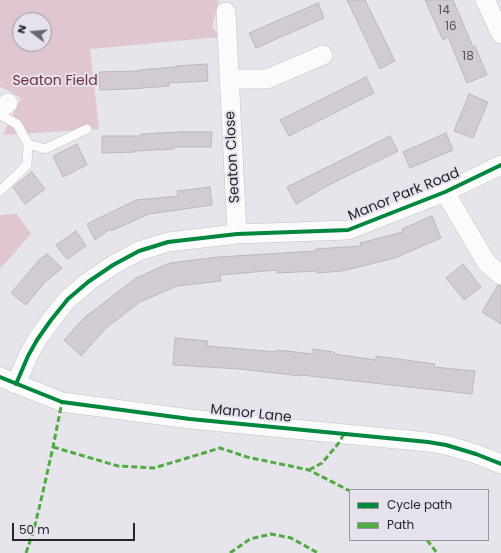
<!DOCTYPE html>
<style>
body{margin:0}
#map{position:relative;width:501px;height:553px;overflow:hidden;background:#e6e5eb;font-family:Poppins,sans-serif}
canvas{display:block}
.legend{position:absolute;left:349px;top:489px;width:140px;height:52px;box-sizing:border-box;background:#e5e2ee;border:1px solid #9996a0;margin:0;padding:5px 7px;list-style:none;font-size:12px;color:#26252a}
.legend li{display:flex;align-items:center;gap:8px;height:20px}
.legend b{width:20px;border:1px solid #9996a0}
.north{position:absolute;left:12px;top:12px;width:40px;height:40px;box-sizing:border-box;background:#e5e2ee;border:1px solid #9996a0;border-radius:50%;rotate:286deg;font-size:11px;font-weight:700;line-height:16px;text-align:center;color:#26252a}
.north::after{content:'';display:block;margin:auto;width:14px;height:18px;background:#69686e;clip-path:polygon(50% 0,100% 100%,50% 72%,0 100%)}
.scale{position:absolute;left:12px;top:523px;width:123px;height:18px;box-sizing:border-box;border:2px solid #26252a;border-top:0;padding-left:5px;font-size:12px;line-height:14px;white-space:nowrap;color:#26252a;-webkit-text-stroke:3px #e5e2ee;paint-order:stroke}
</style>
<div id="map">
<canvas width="501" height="553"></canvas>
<ul class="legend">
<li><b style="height:5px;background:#00873e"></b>Cycle path</li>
<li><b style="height:5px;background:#53aa44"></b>Path</li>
</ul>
<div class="north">N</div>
<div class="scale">50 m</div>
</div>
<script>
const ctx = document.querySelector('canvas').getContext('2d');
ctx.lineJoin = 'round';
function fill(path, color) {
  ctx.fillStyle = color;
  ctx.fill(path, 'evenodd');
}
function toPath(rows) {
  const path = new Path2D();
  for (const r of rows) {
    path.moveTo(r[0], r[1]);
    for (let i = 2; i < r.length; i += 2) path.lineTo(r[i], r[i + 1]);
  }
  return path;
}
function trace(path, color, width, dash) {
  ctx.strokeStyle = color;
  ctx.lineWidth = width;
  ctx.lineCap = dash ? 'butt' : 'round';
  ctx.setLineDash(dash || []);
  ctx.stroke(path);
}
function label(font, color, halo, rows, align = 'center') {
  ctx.font = font + ' Poppins,sans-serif';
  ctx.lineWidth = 4;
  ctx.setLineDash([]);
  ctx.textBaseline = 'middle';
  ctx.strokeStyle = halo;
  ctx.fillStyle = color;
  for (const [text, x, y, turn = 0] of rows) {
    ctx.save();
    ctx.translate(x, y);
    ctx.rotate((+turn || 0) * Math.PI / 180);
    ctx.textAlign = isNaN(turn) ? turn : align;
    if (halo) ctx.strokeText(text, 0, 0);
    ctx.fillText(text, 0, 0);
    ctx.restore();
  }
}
const green = toPath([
 [0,0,217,0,219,1,212,27,220,37,90,49,99,129,3,135,21,98,2,87,0,88],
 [20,20,44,20,44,44,20,44],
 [17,214,31,234,0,269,0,215]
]);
const building = toPath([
 [347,0,365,0,395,61,380,69,347,0],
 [425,0,453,0,473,47,475,46,487,75,467,83,448,37,443,40,425,0],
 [318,3,324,18,256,48,249,33,318,3],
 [207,64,208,81,168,83,169,86,130,89,100,90,99,72,139,71,139,70,176,67,176,66,207,64],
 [366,77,374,93,289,136,280,120,366,77],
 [469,94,488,102,473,138,454,131,469,94],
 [181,132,212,132,211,147,174,147,174,149,135,151,135,152,102,153,102,136,141,136,141,134,181,132],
 [446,133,453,150,410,168,403,152,446,133],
 [390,136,398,151,327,186,296,204,287,187,390,136],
 [77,144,87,165,63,177,53,156,77,144],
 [32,172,45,189,25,204,13,187,32,172],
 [210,187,212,205,149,214,111,231,110,229,95,240,87,224,136,200,178,196,177,191,210,187],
 [432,216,441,238,395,258,342,271,317,273,317,271,277,273,277,270,220,275,221,281,177,286,140,302,106,328,81,356,64,340,84,318,136,278,170,263,218,257,316,251,316,249,361,246,360,243,403,232,402,229,432,216],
 [76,231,86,246,67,259,56,245,76,231],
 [47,254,62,268,45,282,26,305,11,293,39,260,47,254],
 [463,264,481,287,464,300,446,278,463,264],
 [498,285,501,286,501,324,482,312,498,285],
 [175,338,208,341,207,346,277,352,277,350,313,354,313,349,334,352,334,354,376,360,376,356,435,364,434,367,475,371,472,394,301,375,301,376,240,369,173,365,175,338]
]);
const lane = toPath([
 [0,115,17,124,28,144,27,165,0,191],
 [28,144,45,149,87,129]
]);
const street = toPath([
 [485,0,501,34],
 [226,12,237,234],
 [229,79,267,79,323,55],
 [0,109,8,103],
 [445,192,486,262,501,275],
 [0,377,62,402,190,419,428,442,446,445,476,454,501,464],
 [16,384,28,356,37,340,51,320,68,299,88,282,113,265,139,251,168,242,237,234,348,230,445,192,501,165]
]);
const quiet = toPath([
 [53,447,118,466,154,468,220,448,247,457,309,470,350,491],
 [309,470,322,463,338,444,344,434],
 [427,540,437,553],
 [26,553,34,529,42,496,53,447,62,402],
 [230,553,250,539,271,534,291,538,318,553]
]);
const cycleway = toPath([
 [0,377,62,402,190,419,428,442,446,445,476,454,501,464],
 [16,384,28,356,37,340,51,320,68,299,88,282,113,265,139,251,168,242,237,234,348,230,445,192,501,165]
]);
const numberNames = [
 ["14",444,11],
 ["16",451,27],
 ["18",468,57]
];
const parkNames = [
 ["Seaton Field",55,81]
];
const streetNames = [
 ["Seaton Close",233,157,-93],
 ["Manor Park Road",404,195,-22],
 ["Manor Lane",251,414,6]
];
fill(green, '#e0c6d0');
fill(building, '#d3cbd4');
trace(building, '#bbb8bd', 1);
trace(lane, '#c3c2c6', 10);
trace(street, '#c3c2c6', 20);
trace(lane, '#fbfbfc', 9);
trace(street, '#fbfbfc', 19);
trace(quiet, '#53aa44', 3, [6, 3]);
trace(cycleway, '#00873e', 4);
label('12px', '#545157', null, numberNames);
label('14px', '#6f3047', '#e5e2ee', parkNames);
label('14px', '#26252a', '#e5e2ee', streetNames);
</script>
